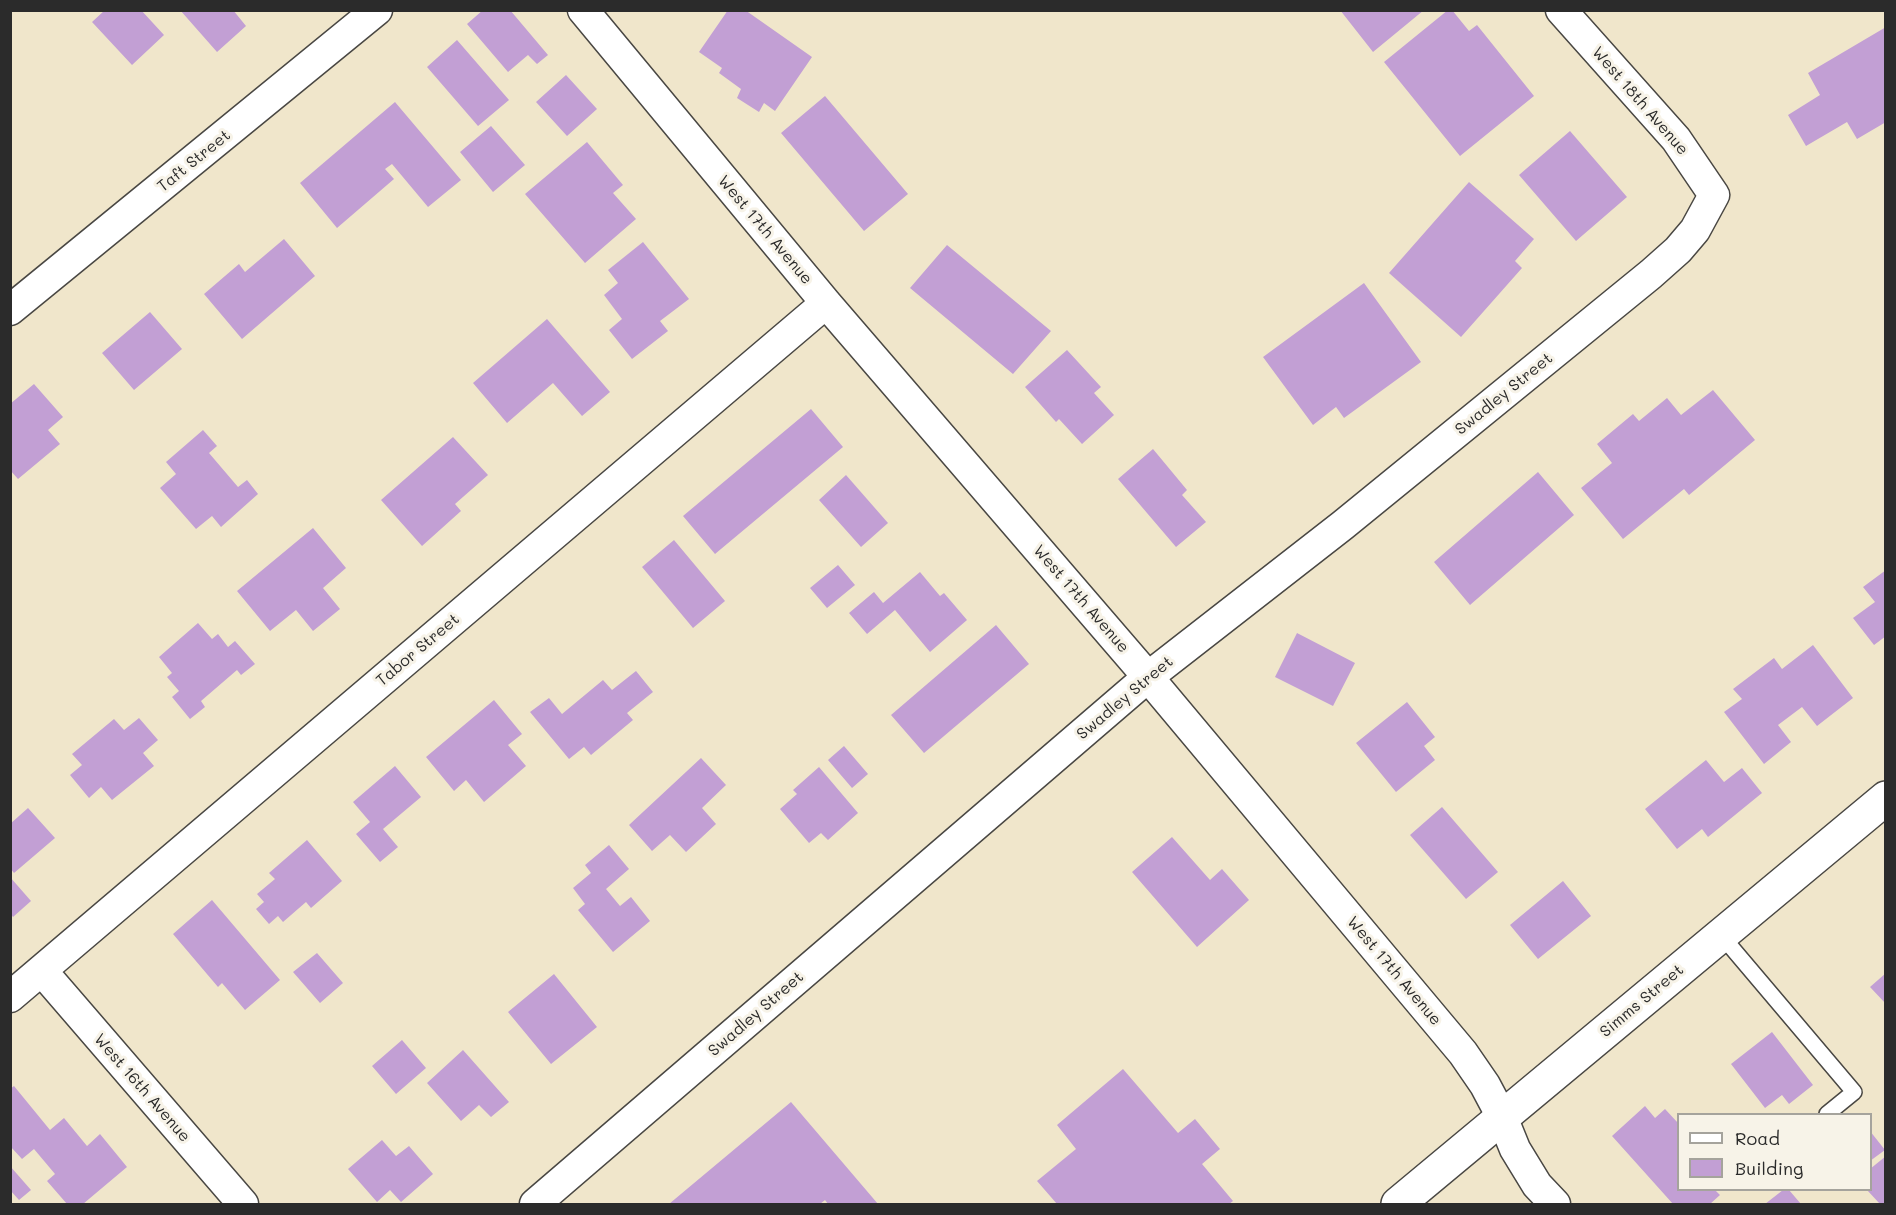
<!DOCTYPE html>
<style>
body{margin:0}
#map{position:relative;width:1896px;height:1215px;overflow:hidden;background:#f0e6cb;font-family:Mali,sans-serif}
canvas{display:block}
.frame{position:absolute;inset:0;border:12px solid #2b2b2b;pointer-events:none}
.legend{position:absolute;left:1677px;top:1113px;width:195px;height:78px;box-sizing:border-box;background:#f7f3e8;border:2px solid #a5a39c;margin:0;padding:8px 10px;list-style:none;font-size:18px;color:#2b2b2b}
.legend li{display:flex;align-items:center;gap:12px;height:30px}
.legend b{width:30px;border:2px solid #a5a39c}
</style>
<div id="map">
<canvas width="1896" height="1215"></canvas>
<div class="frame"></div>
<ul class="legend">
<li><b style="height:8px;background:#fff"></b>Road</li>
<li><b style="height:16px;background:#c29fd4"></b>Building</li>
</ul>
</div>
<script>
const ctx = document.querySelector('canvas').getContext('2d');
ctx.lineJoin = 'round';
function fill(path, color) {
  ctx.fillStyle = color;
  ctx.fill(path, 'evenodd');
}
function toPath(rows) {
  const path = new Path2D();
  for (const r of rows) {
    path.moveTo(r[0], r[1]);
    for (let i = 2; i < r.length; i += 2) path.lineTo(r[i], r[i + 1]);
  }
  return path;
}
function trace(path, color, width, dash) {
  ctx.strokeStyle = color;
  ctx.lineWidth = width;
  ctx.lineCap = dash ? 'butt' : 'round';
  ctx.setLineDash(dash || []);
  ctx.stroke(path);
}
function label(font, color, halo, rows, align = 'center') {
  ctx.font = font + ' Mali,sans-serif';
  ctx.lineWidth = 6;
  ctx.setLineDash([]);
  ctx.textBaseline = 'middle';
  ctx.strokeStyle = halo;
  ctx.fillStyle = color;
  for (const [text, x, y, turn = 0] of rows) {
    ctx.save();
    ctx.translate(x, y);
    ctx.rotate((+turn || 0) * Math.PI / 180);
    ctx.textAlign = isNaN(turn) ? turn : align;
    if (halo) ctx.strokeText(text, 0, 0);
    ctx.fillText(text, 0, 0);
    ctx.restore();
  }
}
const building = toPath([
 [105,10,141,10,164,35,132,65,92,22],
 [180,10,233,10,246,26,217,52],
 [483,10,510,10,548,55,537,64,528,55,508,72,467,24],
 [728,10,745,10,812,57,775,111,764,103,759,112,737,98,741,89,719,73,722,68,699,52],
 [1340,10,1424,10,1373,52],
 [1448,10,1452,10,1469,31,1477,25,1534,96,1460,156,1384,62],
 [1886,27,1886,122,1857,139,1847,122,1806,146,1788,115,1820,95,1808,73],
 [457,40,509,100,478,126,427,67],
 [566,75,597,109,567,136,536,102],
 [825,96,908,194,864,231,781,133],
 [395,102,461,180,428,207,392,164,385,169,394,179,337,228,300,183],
 [491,126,525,165,493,192,460,152],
 [1570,131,1627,197,1576,241,1519,175],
 [587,142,623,185,613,193,636,219,585,263,525,194],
 [1469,182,1534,239,1515,261,1522,268,1461,337,1389,273],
 [284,239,315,276,242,339,204,294,239,264,245,272],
 [643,242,689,299,660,321,668,331,632,359,609,330,622,319,604,295,618,283,608,270],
 [947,245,1051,331,1013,374,910,288],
 [1364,283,1421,362,1344,418,1336,407,1313,425,1263,357],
 [150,312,182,349,134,390,102,353],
 [547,319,610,392,582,416,553,383,507,423,473,383],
 [1067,350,1101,387,1094,393,1114,415,1082,444,1059,419,1056,422,1025,387],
 [34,384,63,417,48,430,60,444,18,479,10,470,10,404],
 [1713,390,1755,440,1689,495,1684,489,1623,539,1581,488,1612,463,1597,444,1633,414,1639,421,1667,398,1681,415],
 [811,409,843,447,715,554,683,516],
 [203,430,217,446,209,453,238,487,247,480,258,494,221,527,212,516,196,529,160,488,176,474,166,462],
 [453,437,488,475,455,504,461,511,422,546,381,500],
 [1153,449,1187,490,1182,495,1206,522,1176,547,1118,479],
 [1538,472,1574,515,1470,605,1434,562],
 [846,475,888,523,861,547,819,500],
 [313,528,346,568,323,588,340,609,313,631,296,610,270,631,237,591],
 [674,540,725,601,693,628,642,567],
 [838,565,855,585,827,608,810,588],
 [1886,570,1886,636,1874,645,1853,618,1875,602,1863,587],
 [920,572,940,596,944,593,967,620,930,652,895,610,867,634,849,613,874,592,883,603],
 [198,623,212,639,218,634,228,647,235,641,255,664,241,675,237,670,201,701,205,707,190,719,172,697,179,691,167,677,172,673,159,657],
 [996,625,1029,664,924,753,891,715],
 [1297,633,1355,663,1333,706,1275,677],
 [1813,645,1853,698,1817,726,1802,707,1778,725,1791,742,1764,764,1724,712,1742,699,1733,689,1774,658,1782,669],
 [636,671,653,692,627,713,633,720,591,755,584,747,569,759,530,712,549,698,562,714,603,680,612,690],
 [494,700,522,734,508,745,526,766,484,802,466,780,454,791,426,757],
 [1407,702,1435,737,1424,746,1435,760,1396,792,1356,743],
 [139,718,158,740,143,753,154,766,112,800,101,787,89,798,70,775,82,765,72,754,114,719,124,730],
 [844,746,868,774,852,788,828,760],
 [701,758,726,785,702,808,716,824,686,852,670,835,652,851,629,825],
 [1706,760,1724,782,1742,768,1762,793,1708,837,1702,829,1677,849,1645,809],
 [395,766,421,797,383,829,398,847,380,862,356,834,370,822,353,802],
 [819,767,858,813,828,840,821,833,809,843,780,809,797,794,793,790],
 [1442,807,1498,872,1466,899,1410,835],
 [28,808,55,838,14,873,10,868,10,824],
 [1172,837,1210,880,1222,869,1249,900,1197,947,1132,872],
 [307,840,342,881,311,908,306,902,283,922,278,916,269,924,256,909,264,902,257,894,275,879,269,873],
 [609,845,629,869,606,889,620,906,631,897,650,921,613,952,578,910,585,904,573,888,591,873,585,865],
 [10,877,31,901,13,917,10,913],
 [1563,881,1591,916,1538,959,1510,925],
 [212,900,280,980,245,1010,222,983,218,987,173,934],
 [317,953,343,983,320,1003,293,972],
 [1886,973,1886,1004,1870,987],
 [554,974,597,1027,551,1064,508,1012],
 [1772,1032,1813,1085,1789,1104,1782,1095,1765,1108,1731,1064],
 [402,1040,426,1068,396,1094,372,1066],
 [463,1050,509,1102,491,1117,479,1105,461,1121,427,1083],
 [1123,1069,1178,1133,1195,1119,1220,1149,1202,1164,1233,1201,1229,1204,1057,1204,1037,1181,1076,1149,1057,1125],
 [14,1086,50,1130,64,1118,87,1146,100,1134,127,1167,83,1204,67,1204,47,1181,55,1174,34,1149,22,1159,10,1146,10,1089],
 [791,1102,878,1204,828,1204,825,1200,820,1204,669,1204],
 [1645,1106,1655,1118,1665,1109,1678,1123,1678,1190,1715,1190,1720,1195,1710,1204,1673,1204,1612,1136],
 [1870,1131,1885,1150,1870,1161],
 [382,1140,396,1156,409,1146,433,1174,401,1202,390,1190,377,1202,348,1169],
 [1886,1156,1886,1204,1880,1204,1867,1190,1870,1190,1870,1169],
 [10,1166,31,1190,19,1200,10,1190],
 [1783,1190,1789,1190,1801,1204,1765,1204]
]);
const service = toPath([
 [1721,935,1854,1092,1827,1114]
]);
const minor = toPath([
 [583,10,826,303,1148,677,1463,1053,1485,1085,1502,1117,1515,1149,1537,1185,1555,1204],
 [10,310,377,10],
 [42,971,243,1204],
 [10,997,826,303],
 [535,1204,1148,677,1343,525,1651,274,1678,250,1695,230,1714,195,1676,139,1561,10]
]);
const tertiary = toPath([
 [1398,1204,1886,798]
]);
const streetNames = [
 ["West 18th Avenue",1640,101,49],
 ["Taft Street",194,161,-39],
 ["West 17th Avenue",765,230,50],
 ["Swadley Street",1504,394,-39],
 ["West 17th Avenue",1081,599,49],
 ["Tabor Street",418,650,-40],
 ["Swadley Street",1125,698,-40],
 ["West 17th Avenue",1394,971,50],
 ["Simms Street",1642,1001,-40],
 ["Swadley Street",756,1014,-41],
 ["West 16th Avenue",142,1088,49]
];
fill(building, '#c29fd4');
trace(service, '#494743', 18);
trace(minor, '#494743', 33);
trace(tertiary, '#494743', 36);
trace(service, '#fff', 15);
trace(minor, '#fff', 30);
trace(tertiary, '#fff', 33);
label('16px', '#2b2b2b', '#f7f3e8', streetNames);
</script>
